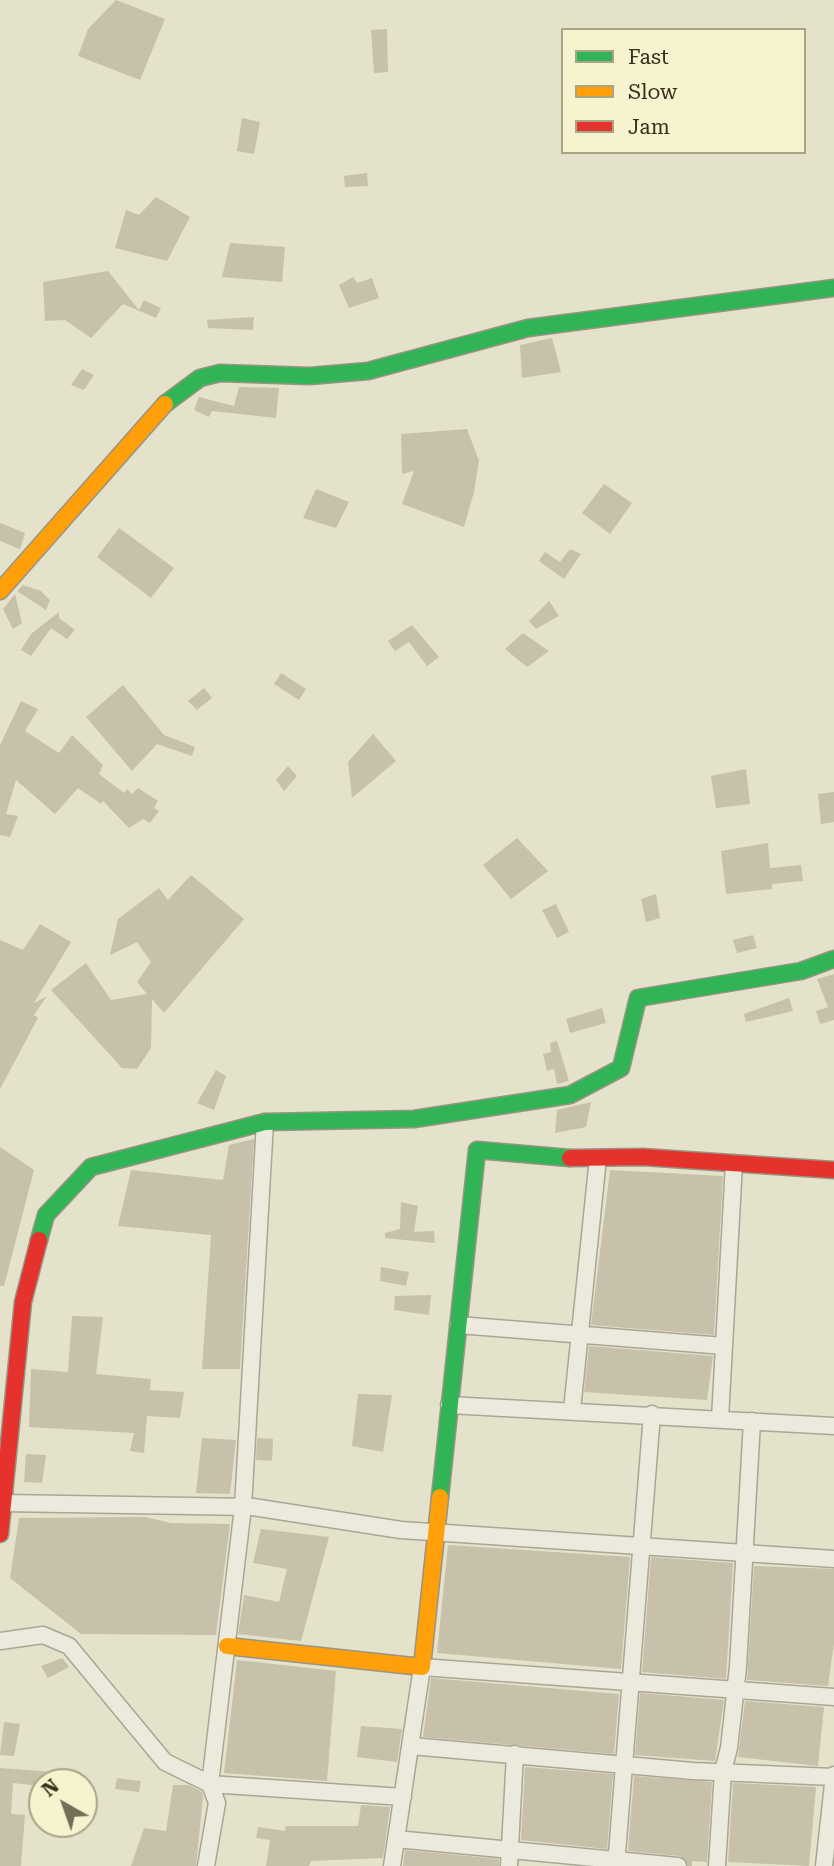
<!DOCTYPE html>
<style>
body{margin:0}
#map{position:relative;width:834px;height:1866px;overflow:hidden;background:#e4e2ca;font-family:"Roboto Serif",serif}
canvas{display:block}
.legend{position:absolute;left:561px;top:28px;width:245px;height:126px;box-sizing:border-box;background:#f6f3ce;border:2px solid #aaa487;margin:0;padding:9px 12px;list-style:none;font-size:21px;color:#372e1c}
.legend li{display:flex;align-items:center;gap:14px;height:35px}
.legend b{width:35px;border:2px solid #aaa487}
.north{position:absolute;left:28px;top:1768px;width:70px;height:70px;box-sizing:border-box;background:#f6f3ce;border:2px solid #aaa487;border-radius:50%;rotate:320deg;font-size:19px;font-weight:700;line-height:28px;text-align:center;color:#372e1c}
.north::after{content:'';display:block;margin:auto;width:24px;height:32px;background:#746d59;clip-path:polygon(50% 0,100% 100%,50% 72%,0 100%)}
</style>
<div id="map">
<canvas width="834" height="1866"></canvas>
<ul class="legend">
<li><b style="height:9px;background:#30b455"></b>Fast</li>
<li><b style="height:9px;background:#ff9f0a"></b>Slow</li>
<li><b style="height:9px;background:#e5322d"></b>Jam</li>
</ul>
<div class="north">N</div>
</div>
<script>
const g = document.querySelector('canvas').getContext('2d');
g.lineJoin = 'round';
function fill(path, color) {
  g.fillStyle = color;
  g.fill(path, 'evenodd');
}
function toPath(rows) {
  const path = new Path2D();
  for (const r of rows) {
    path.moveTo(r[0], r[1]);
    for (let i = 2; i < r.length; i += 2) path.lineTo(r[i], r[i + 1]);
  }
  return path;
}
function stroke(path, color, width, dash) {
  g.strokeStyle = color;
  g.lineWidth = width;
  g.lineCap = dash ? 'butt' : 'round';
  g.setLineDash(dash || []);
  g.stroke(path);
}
const building = toPath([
 [116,0,165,19,140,80,78,56,88,29],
 [387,29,388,72,374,73,371,30],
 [242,118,260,122,254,154,237,151],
 [367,173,368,186,345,187,344,176],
 [156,197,190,217,167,261,115,248,126,210,139,215],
 [230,243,285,247,282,282,222,277],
 [108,271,139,310,144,300,161,308,156,318,123,304,91,338,65,320,45,321,43,282],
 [353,277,357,283,372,278,379,298,349,308,339,285],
 [254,317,253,330,208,328,207,320],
 [552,338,561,372,522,378,520,345],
 [82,369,94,375,84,390,71,385],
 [239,387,279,388,276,418,212,411,209,417,194,410,199,397,234,406],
 [467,429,479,461,474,492,464,527,402,504,414,471,402,474,401,434],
 [604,484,632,503,610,534,582,513],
 [316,489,349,502,336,528,303,518],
 [0,523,25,533,20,549,0,541],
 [119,528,174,568,151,598,97,557],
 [570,549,581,554,564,579,539,561,545,552,560,562],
 [23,585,41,591,50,600,46,610,17,591],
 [15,594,22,623,13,629,3,609],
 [549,601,559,616,536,629,529,621],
 [59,612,59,618,75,630,67,639,51,628,31,656,21,650,31,634],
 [412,625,439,657,427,666,409,642,395,651,388,641],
 [523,633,549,651,527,667,505,649],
 [281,673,306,689,299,700,274,684],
 [123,685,164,735,195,747,192,756,157,744,132,771,86,717],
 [204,688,212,698,197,710,188,701],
 [21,701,38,709,25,731,59,753,72,735,103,765,99,774,124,793,127,789,132,794,138,788,158,801,154,808,159,811,150,823,143,819,129,828,103,801,101,804,78,788,55,814,16,780,6,814,18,816,10,837,0,835,0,745],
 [373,734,396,761,352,798,348,762],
 [288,766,297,776,284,791,276,780],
 [746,769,750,804,716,808,711,776],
 [834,792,834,822,821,824,818,794],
 [517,838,548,871,511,899,483,865],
 [768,843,770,868,801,865,803,881,772,884,772,889,726,894,721,851],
 [191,875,244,919,164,1013,152,999,151,1048,137,1069,122,1068,51,990,86,963,111,1000,147,994,137,982,151,962,137,942,110,955,118,919,159,888,168,900],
 [656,894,660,918,646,922,641,899],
 [556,904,569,932,557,938,542,910],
 [40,924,71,942,34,1003,47,996,34,1015,38,1018,0,1089,0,940,23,950],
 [753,935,757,948,737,953,733,940],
 [834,974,834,1020,820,1024,816,1011,828,1007,817,979],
 [789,998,793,1011,746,1022,744,1014],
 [602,1008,606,1023,570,1033,566,1019],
 [557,1041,569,1081,557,1084,554,1069,547,1071,543,1054,551,1052,550,1043],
 [216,1070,226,1076,214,1110,197,1103],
 [591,1102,586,1127,555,1133,557,1110],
 [254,1139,240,1369,202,1369,211,1235,118,1226,131,1170,223,1180,229,1145],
 [0,1147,34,1170,4,1286,0,1286],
 [610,1170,723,1176,714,1335,591,1325],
 [401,1202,418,1206,414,1232,434,1231,435,1243,385,1238,385,1233,400,1229],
 [381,1267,409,1272,406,1286,380,1281],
 [431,1295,429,1315,394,1310,395,1296],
 [72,1316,103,1317,96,1374,151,1379,150,1390,184,1392,180,1418,147,1416,144,1453,130,1451,134,1433,29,1427,31,1369,68,1372],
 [589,1346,713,1356,707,1400,584,1392],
 [358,1394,392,1395,383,1452,352,1446],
 [202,1438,236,1440,230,1494,196,1493],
 [257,1438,273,1439,272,1461,256,1460],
 [26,1454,46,1455,42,1483,24,1482],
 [145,1517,171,1523,230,1524,216,1635,81,1634,10,1578,19,1518],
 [261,1529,329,1537,301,1641,238,1634,244,1595,279,1602,287,1569,253,1563],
 [448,1545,630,1557,621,1669,437,1653],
 [651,1557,733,1563,726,1679,642,1672],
 [754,1566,834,1569,834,1643,828,1686,747,1680],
 [62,1658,69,1667,48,1678,41,1666],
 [237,1660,336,1671,327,1781,224,1773],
 [431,1678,619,1694,614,1754,423,1737],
 [640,1693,724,1700,715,1761,635,1755],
 [745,1701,824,1707,818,1766,738,1757],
 [4,1722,20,1724,14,1756,0,1755],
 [361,1726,402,1729,397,1762,357,1757],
 [525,1767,613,1774,607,1849,521,1840],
 [0,1768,66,1773,65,1782,42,1782,42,1786,13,1783,11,1814,25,1815,21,1866,0,1866],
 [634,1776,712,1782,707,1862,692,1861,692,1866,688,1866,680,1856,628,1851],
 [117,1778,141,1781,139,1792,115,1789],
 [733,1783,816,1787,809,1866,728,1862],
 [173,1785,189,1785,202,1792,203,1797,196,1866,131,1866,144,1828,166,1831],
 [361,1805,390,1807,383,1858,311,1861,309,1866,266,1866,270,1840,256,1838,258,1827,285,1831,286,1826,358,1826],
 [405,1850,499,1859,499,1866,403,1866]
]);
const street = toPath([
 [265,1122,243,1507,210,1784,403,1797],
 [458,1325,724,1346],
 [449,1405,834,1426],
 [572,1410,598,1158],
 [720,1419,734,1163],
 [2,1503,253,1507,401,1530,834,1559],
 [0,1641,43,1635,69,1646,165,1762,210,1784,217,1803,206,1866],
 [411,1746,693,1771,834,1777],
 [396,1839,678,1866],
 [392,1866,422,1667,834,1697],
 [509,1866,515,1754],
 [616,1866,652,1414],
 [717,1866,723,1771,729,1748,738,1667,752,1421],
 [824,1866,834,1775]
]);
const fast = toPath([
 [165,404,200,378,220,373,310,376,368,371,528,328,834,288],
 [39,1240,46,1215,91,1167,265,1122,414,1119,570,1095,621,1068,638,998,801,971,834,959],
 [440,1497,477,1150,570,1158]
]);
const slow = toPath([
 [0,591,165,404],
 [227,1646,422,1667,440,1497]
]);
const jam = toPath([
 [570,1158,643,1157,834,1170],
 [0,1534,23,1302,39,1240]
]);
fill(building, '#c7c0ab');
stroke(street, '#a9a694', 19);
stroke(fast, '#989483', 19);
stroke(slow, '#989483', 19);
stroke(jam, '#989483', 19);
stroke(street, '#eceadc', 16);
stroke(fast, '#30b455', 16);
stroke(slow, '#ff9f0a', 16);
stroke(jam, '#e5322d', 16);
</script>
